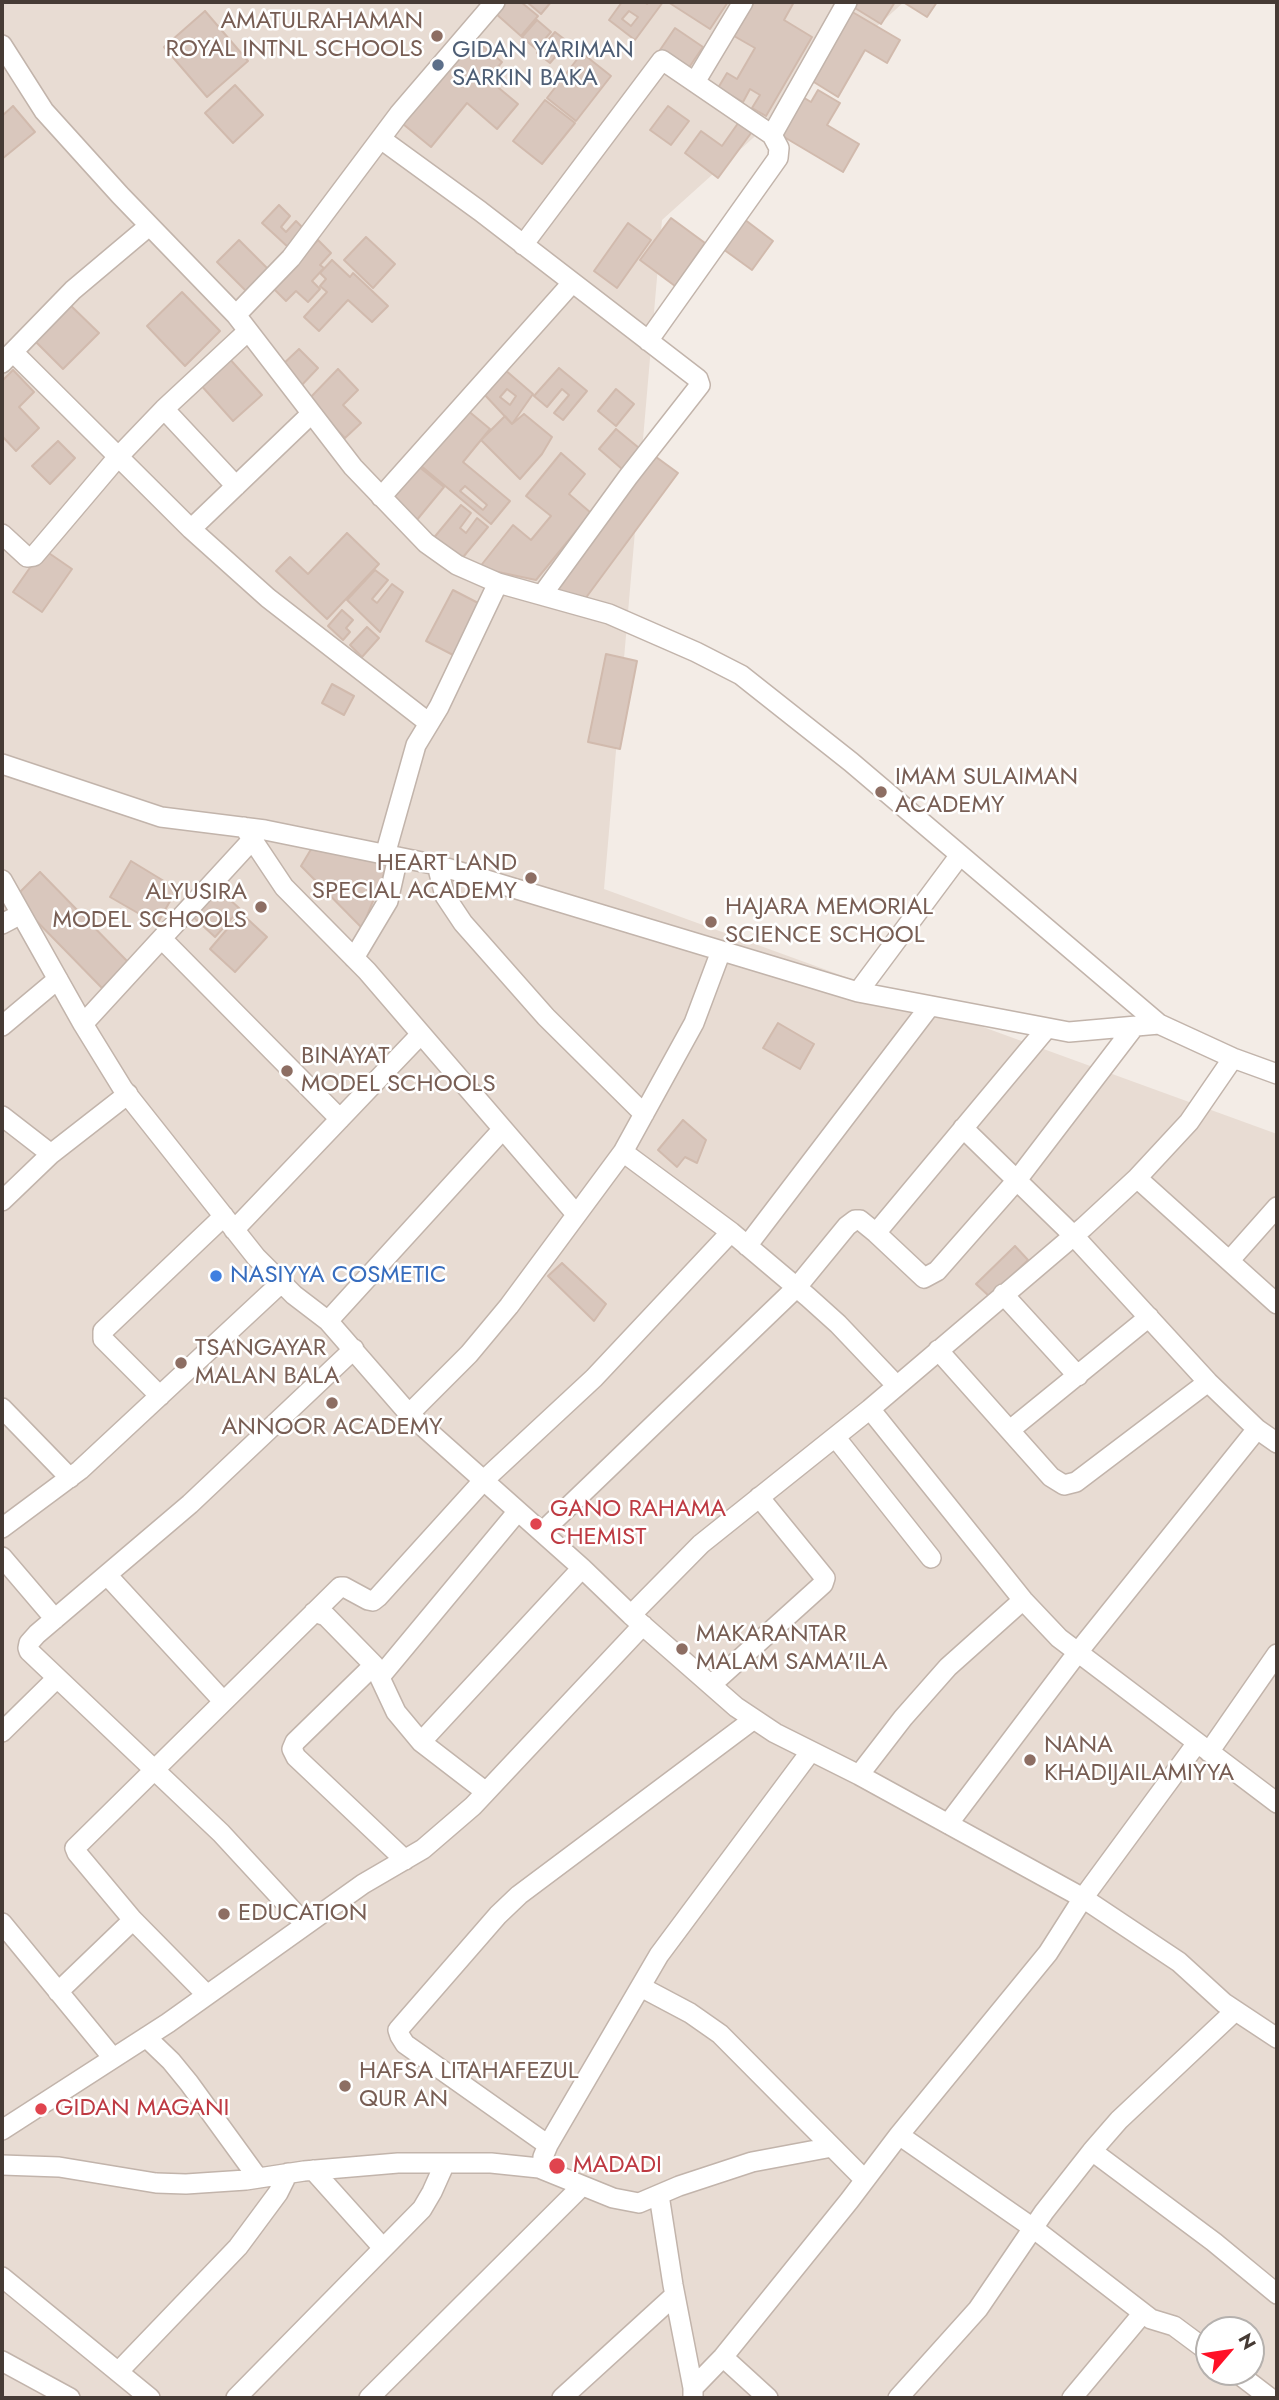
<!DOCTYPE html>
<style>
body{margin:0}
#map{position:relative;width:1279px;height:2400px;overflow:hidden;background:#f3ece6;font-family:Jost,sans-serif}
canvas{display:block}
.frame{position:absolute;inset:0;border:4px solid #463b35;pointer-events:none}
.north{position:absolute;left:1195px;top:2316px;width:70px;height:70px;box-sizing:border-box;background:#fff;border:2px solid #b5b1ae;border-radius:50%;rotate:61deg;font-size:19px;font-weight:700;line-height:28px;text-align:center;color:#463b35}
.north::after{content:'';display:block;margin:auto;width:24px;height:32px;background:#ff1127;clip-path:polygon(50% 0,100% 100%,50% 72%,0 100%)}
</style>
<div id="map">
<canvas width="1279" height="2400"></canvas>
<div class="frame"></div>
<div class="north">N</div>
</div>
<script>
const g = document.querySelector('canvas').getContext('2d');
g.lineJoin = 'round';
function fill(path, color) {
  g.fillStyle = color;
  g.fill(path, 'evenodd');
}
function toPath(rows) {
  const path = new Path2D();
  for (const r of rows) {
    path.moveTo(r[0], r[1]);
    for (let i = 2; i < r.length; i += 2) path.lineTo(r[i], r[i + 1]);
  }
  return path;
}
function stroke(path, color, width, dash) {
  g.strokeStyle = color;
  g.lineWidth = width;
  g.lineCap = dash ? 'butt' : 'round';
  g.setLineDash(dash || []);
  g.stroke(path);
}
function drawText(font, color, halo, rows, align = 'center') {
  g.font = font + ' Jost,sans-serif';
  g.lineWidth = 5;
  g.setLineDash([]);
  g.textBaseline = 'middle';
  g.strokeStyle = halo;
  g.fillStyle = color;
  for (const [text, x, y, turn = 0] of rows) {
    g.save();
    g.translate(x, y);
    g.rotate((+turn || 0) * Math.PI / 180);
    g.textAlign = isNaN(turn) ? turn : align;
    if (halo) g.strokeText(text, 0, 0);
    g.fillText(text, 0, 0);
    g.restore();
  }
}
const residential = toPath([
 [2,2,904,2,662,220,604,889,1277,1134,1277,2398,2,2398],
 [1209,2330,1251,2330,1251,2372,1209,2372]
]);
const building = toPath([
 [503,2,521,2,538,16,521,36,494,12,503,2],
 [527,2,551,2,541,14,527,2],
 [622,2,644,2,647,4,649,2,663,2,635,40,609,20,622,2],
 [629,11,638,17,631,26,622,19,629,11],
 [668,2,728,2,710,29,668,2],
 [754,2,794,2,784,20,812,37,766,116,752,108,760,95,750,89,743,102,718,88,727,73,737,79,755,48,734,36,754,2],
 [852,2,895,2,881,24,850,5,852,2],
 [903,2,937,2,927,17,903,2],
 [849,10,900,40,887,63,865,50,838,97,809,79,849,10],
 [205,11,248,61,207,97,164,47,205,11],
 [537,20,551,32,536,49,522,37,537,20],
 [675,28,703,47,688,69,660,50,675,28],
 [555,32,568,42,550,63,537,53,555,32],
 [474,39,502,62,488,79,518,104,497,129,467,103,431,147,403,124,474,39],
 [582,53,611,76,576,121,547,98,582,53],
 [235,85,263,115,233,143,205,113,235,85],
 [818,90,840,103,827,125,859,144,843,172,779,134,801,96,811,102,818,90],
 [545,100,575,123,542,164,513,141,545,100],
 [13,106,35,132,2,159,2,116,13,106],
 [668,106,689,121,671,145,650,130,668,106],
 [741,119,754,129,718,178,685,153,701,131,722,146,741,119],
 [279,205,290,216,281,227,286,232,296,221,305,230,289,248,262,223,279,205],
 [671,218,705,243,675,286,640,260,671,218],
 [744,219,773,241,752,270,723,249,744,219],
 [628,223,651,240,617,288,594,271,628,223],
 [366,237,395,264,373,288,344,260,366,237],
 [239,240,269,270,247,292,217,262,239,240],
 [318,240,331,253,320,265,324,268,312,281,320,289,308,302,296,291,286,301,273,288,318,240],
 [332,260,350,277,353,273,388,306,372,322,348,300,319,331,304,317,327,292,320,286,326,279,320,273,332,260],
 [182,292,220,331,185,366,147,326,182,292],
 [67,302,99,333,63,369,32,338,67,302],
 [299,349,318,368,299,388,279,368,299,349],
 [228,357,262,395,233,421,199,383,228,357],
 [559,368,587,391,563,420,554,413,569,395,562,389,547,407,534,396,559,368],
 [338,369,358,390,343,405,361,423,345,438,308,400,338,369],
 [504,369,533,394,512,424,484,394,504,369],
 [507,389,516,396,510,405,500,397,507,389],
 [13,370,34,392,19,407,39,428,16,451,2,436,2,381,13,370],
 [616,389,634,404,616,426,598,411,616,389],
 [466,409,490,429,463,462,510,501,491,524,420,465,466,409],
 [465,486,487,505,483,510,460,491,465,486],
 [524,414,552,437,542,454,520,479,481,440,505,416,512,424,524,414],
 [616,429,639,448,622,469,599,449,616,429],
 [58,441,75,458,50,484,32,466,58,441],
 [561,453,585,474,569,494,591,513,536,580,479,568,513,525,531,540,551,516,526,496,561,453],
 [652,454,678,473,585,599,553,588,652,454],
 [418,466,444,487,416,521,390,501,418,466],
 [461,505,471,513,460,528,466,533,477,518,488,527,459,562,432,540,461,505],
 [347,533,379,564,327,619,276,571,290,557,308,574,347,533],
 [43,549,72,569,42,612,13,592,43,549],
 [375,570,388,580,372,599,377,603,392,584,403,592,380,632,347,600,375,570],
 [453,590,482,605,455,656,426,641,453,590],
 [342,610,353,620,346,628,350,632,343,640,328,626,342,610],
 [367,627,379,638,362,657,350,645,367,627],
 [606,654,637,661,620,749,588,742,606,654],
 [332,684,354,696,344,715,322,703,332,684],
 [313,846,389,862,362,928,301,866,313,846],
 [131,861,177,889,157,924,110,897,131,861],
 [40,872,128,962,102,988,14,898,40,872],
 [215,886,240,909,215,937,190,914,215,886],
 [241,913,267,937,235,972,210,949,241,913],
 [778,1023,814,1044,800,1069,763,1048,778,1023],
 [683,1120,706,1140,697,1163,685,1157,677,1167,658,1150,683,1120],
 [1015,1246,1028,1260,990,1297,976,1284,1015,1246],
 [562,1263,606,1304,594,1321,548,1276,562,1263]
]);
const street = toPath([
 [2,45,44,111,120,195,236,315,353,467,426,543,457,565,498,583,609,614,696,652,741,675,851,762,1159,1024,1233,1058,1277,1074],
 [695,82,743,2],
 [772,135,847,2],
 [381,139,480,211,698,379,700,385,628,477,542,595],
 [523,245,662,60,772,135,779,148,778,158,648,341],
 [236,315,291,258,399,114,495,2],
 [13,352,191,529,268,598,429,723],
 [2,363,73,290,149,226],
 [164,409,236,486],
 [381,497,572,283],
 [191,529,311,414],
 [2,534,27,557,34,556,117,458,164,409,248,331],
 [2,764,161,817,265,830,437,865,858,992,1069,1032,1159,1024],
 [244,827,284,887,367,971,576,1214],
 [385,855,416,745,439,707,498,583],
 [437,865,445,896,463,923,546,1017,644,1114],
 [2,880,83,1024,123,1089,256,1257,294,1295,328,1321,409,1414,582,1568,631,1615,736,1707,775,1733,859,1775,1083,1898,1179,1962,1224,2003,1277,2038],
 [2,924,21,914],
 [162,939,340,1119],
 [354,958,388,901,398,857],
 [858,992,960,855],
 [83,1024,252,840],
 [2,1026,58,979],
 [2,1116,51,1154],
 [963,1128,1073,1235,1208,1382,1257,1429,1277,1443],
 [623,1152,731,1232,808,1297,838,1324,897,1386],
 [1137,1178,1277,1304],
 [2,1201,51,1154,128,1094],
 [234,1230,421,1034],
 [876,1233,1047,1028],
 [747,1246,930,1006],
 [1230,1260,1277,1207],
 [1003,1294,1078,1376],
 [328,1321,503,1129],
 [938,1350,1051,1477,1064,1485,1076,1482,1208,1382],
 [160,1396,103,1339,103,1331,224,1216],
 [2,1408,70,1478],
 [870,1409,1023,1600,1059,1638,1277,1803],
 [409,1414,469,1354,509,1306,623,1152,694,1023,721,951],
 [1010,1430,1149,1317],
 [836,1438,931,1558],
 [2,1528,80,1470,281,1283],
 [542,1532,797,1287,847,1226,855,1220,860,1220,876,1233,924,1278,937,1271,1017,1180,1134,1027],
 [2,1557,55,1619],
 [107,1575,223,1701],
 [314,1612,326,1616,374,1665,396,1712,421,1742,486,1792],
 [631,1615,701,1544,870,1409,1084,1227,1137,1178,1189,1122,1233,1058],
 [374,1665,295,1742,292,1749,296,1757,405,1860],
 [380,1677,518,1511],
 [711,1685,823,1584,825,1578,759,1497],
 [2,1732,57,1678],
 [421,1742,582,1568],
 [1209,1752,1277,1654],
 [859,1775,903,1718,948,1667,1023,1600],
 [948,1824,1078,1652,1257,1429],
 [2,1923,113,2058],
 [305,1924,221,1833,29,1651,28,1648,29,1643,37,1634,190,1504,354,1349],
 [641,1987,690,2013,720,2034,864,2179],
 [58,1992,133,1920],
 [206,1994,133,1920,77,1853,75,1848,340,1587,344,1587,368,1600,373,1601,378,1597,483,1481,594,1378,731,1232],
 [146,2037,171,2061,189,2083,258,2178],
 [2,2130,168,2023,363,1884,423,1849,473,1806,643,1625],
 [899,2135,1033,2228,1151,2319,1174,2326,1209,2352],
 [548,2145,405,2044,400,2036,398,2030,498,1915,519,1895,754,1719],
 [1092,2151,1214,2242,1277,2294],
 [543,2157,548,2145,659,1955,811,1751],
 [2,2165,59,2167,156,2183,186,2184,246,2180,304,2171,398,2163,491,2163,539,2168,613,2198,639,2203,679,2186,752,2162,832,2147],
 [313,2170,383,2248],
 [659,2195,673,2285,693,2388,693,2397],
 [2,2277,150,2398],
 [723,2357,768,2398],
 [2,2361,70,2398],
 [118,2372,238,2247,278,2193,288,2173],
 [1236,2372,1270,2398],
 [693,2388,723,2357,849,2201,899,2135,1048,1953,1083,1898,1197,1743],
 [236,2398,422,2209,432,2192,445,2163],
 [369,2398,582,2186],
 [562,2398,675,2295],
 [898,2398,978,2309,1044,2212,1092,2151,1119,2120,1235,2011],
 [1072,2398,1143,2313]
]);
const markers = [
 [437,36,7,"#8d6e63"],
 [438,65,7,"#5c6f8a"],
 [881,792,7,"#8d6e63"],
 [531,878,7,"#8d6e63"],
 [261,907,7,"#8d6e63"],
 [711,922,7,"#8d6e63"],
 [287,1071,7,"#8d6e63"],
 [216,1276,7,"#3f7fe0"],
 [181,1363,7,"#8d6e63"],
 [332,1403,7,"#8d6e63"],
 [536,1524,7,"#e0444e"],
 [682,1649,7,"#8d6e63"],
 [1030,1760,7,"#8d6e63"],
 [224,1914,7,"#8d6e63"],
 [345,2086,7,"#8d6e63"],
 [41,2109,7,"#e0444e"],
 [557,2166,9,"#e0444e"]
];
const educationNames = [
 ["AMATULRAHAMAN",423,22,"right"],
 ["ROYAL INTNL SCHOOLS",423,50,"right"],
 ["IMAM SULAIMAN",895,778],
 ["ACADEMY",895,806],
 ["HEART LAND",517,864,"right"],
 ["SPECIAL ACADEMY",517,892,"right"],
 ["ALYUSIRA",247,893,"right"],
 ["MODEL SCHOOLS",247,921,"right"],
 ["HAJARA MEMORIAL",725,908],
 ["SCIENCE SCHOOL",725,936],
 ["BINAYAT",301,1057],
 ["MODEL SCHOOLS",301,1085],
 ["TSANGAYAR",195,1349],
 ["MALAN BALA",195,1377],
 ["ANNOOR ACADEMY",332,1428,"center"],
 ["MAKARANTAR",696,1635],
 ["MALAM SAMA'ILA",696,1663],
 ["NANA",1044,1746],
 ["KHADIJAILAMIYYA",1044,1774],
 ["EDUCATION",238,1914],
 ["HAFSA LITAHAFEZUL",359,2072],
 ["QUR AN",359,2100]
];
const serviceNames = [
 ["GIDAN YARIMAN",452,51],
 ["SARKIN BAKA",452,79]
];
const shopNames = [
 ["NASIYYA COSMETIC",230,1276]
];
const healthNames = [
 ["GANO RAHAMA",550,1510],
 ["CHEMIST",550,1538],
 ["GIDAN MAGANI",55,2109],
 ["MADADI",573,2166]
];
fill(residential, '#e8dcd3');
fill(building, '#d9c7bd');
stroke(building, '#d1baad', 2);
stroke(street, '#c2b4ab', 22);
stroke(street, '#fff', 19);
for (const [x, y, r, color] of markers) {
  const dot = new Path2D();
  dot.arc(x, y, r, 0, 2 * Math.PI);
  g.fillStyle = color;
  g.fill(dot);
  stroke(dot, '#fff', 2.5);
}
drawText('24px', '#785e54', '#fff', educationNames, 'left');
drawText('24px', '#4e5e75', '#fff', serviceNames, 'left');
drawText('24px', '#366cbe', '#fff', shopNames, 'left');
drawText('24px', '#be3a42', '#fff', healthNames, 'left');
</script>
